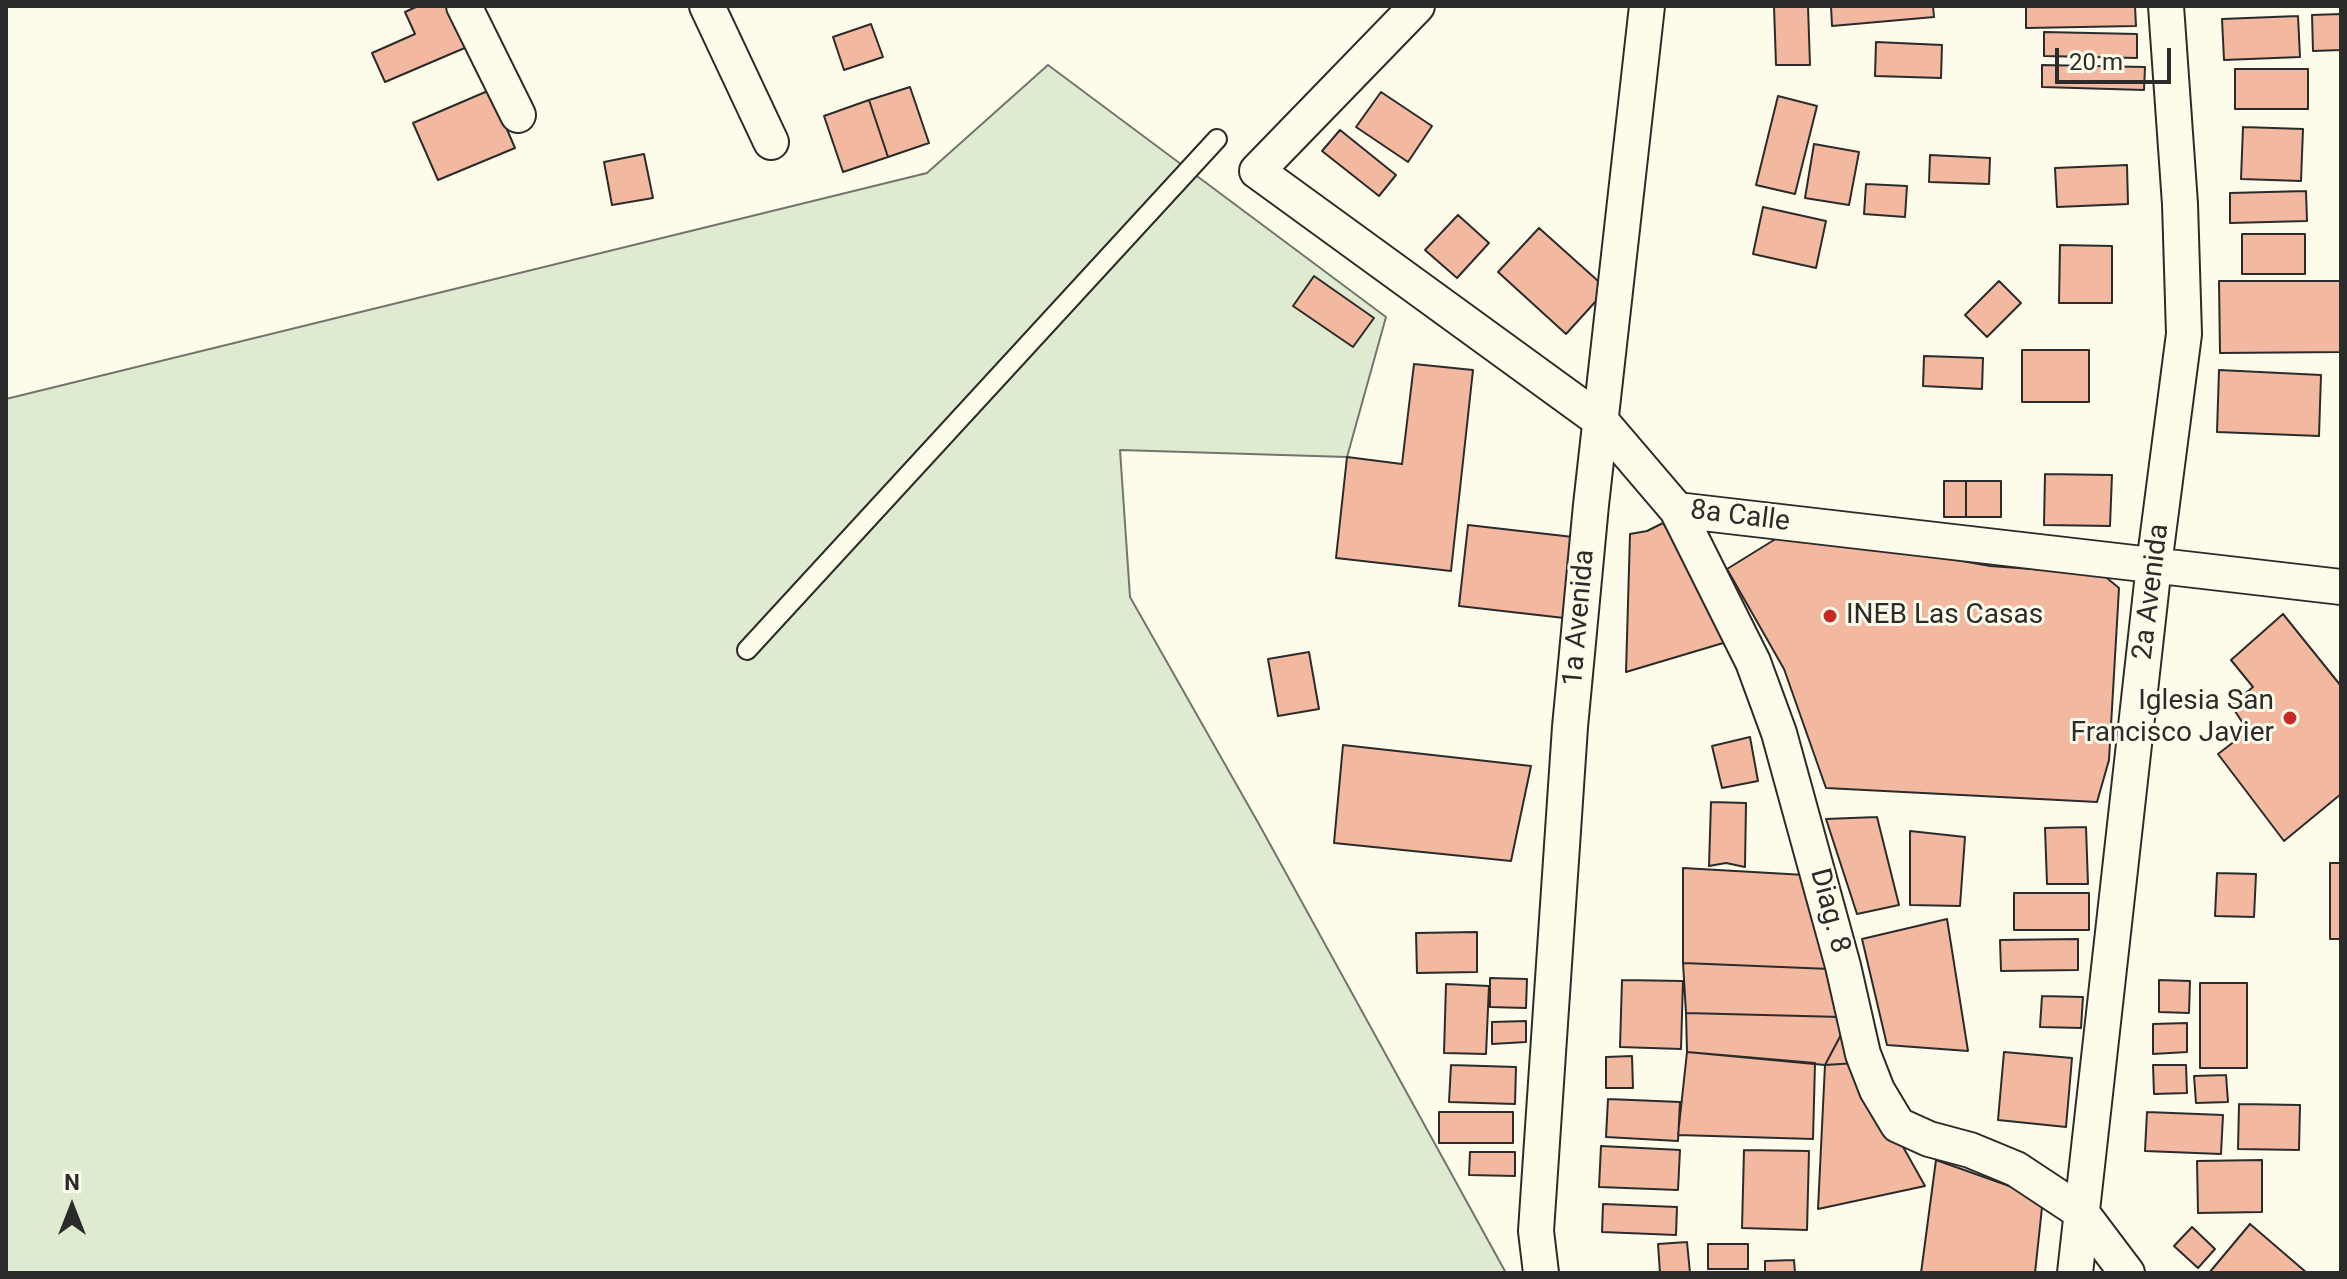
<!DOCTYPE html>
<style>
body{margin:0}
#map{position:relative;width:2347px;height:1279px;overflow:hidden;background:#fdfbea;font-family:Roboto,sans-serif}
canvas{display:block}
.frame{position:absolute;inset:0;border:8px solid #2b2b2b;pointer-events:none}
.north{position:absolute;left:32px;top:1167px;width:80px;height:80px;-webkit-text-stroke:6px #fdfbea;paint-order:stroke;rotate:0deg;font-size:22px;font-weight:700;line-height:32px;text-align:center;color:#2b2b2b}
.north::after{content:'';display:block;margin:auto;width:28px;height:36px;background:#2b2b2b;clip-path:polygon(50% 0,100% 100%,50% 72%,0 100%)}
.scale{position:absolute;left:2055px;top:48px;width:116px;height:36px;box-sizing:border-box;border:4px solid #2b2b2b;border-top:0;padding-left:10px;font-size:24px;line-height:28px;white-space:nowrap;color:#2b2b2b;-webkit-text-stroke:6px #fdfbea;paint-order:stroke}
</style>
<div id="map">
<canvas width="2347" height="1279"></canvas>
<div class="frame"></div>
<div class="north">N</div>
<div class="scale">20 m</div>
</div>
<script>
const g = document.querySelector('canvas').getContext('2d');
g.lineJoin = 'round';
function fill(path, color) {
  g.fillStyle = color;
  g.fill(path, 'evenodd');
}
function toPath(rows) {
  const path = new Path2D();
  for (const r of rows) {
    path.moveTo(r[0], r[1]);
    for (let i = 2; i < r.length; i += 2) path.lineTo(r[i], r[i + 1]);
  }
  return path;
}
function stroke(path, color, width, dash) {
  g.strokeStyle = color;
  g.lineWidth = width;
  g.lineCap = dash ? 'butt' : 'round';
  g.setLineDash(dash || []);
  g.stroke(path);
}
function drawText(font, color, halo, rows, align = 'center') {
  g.font = font + ' Roboto,sans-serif';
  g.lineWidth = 6;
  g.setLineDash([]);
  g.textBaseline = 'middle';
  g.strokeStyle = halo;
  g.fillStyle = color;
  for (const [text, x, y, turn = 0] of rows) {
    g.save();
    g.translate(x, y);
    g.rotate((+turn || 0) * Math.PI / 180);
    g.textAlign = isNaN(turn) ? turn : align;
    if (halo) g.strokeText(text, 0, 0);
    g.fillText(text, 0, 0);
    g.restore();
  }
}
const green = toPath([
 [1048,65,1386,317,1347,457,1120,450,1130,597,1260,826,1506,1273,6,1273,6,399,927,173,1048,65]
]);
const building = toPath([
 [418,6,449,6,467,47,385,82,372,53,415,34,405,12,418,6],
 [1774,6,1808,6,1810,65,1776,65,1774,6],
 [1831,6,1933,6,1934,17,1832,26,1831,6],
 [2026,6,2135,6,2136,26,2026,28,2026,6],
 [2341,14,2341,50,2313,51,2312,15,2341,14],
 [2298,16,2300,57,2224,60,2222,19,2298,16],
 [871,24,883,57,844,70,833,37,871,24],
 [2044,32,2137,34,2137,58,2044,56,2044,32],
 [1876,42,1942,45,1941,78,1875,76,1876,42],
 [2042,65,2145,67,2144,90,2042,87,2042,65],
 [2235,69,2308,69,2308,109,2235,109,2235,69],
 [910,87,929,143,888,157,869,100,910,87],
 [490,90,515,148,438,180,413,123,490,90],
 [1381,92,1432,126,1408,162,1356,127,1381,92],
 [1778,96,1817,106,1795,194,1756,185,1778,96],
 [869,100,888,157,843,172,824,116,869,100],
 [2243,127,2303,129,2301,181,2241,179,2243,127],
 [1340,130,1396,175,1379,196,1322,151,1340,130],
 [1814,144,1859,152,1849,205,1805,198,1814,144],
 [644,154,653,198,612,205,604,162,644,154],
 [1930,155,1990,158,1989,184,1929,182,1930,155],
 [2127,165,2128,204,2057,207,2055,168,2127,165],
 [1866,184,1907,186,1905,217,1864,214,1866,184],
 [2306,191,2307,221,2230,223,2230,193,2306,191],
 [1763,207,1826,221,1816,268,1753,254,1763,207],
 [1458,215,1489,243,1457,278,1425,250,1458,215],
 [1539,228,1607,289,1566,334,1498,272,1539,228],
 [2242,234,2305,234,2305,274,2242,274,2242,234],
 [2060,245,2112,246,2112,303,2059,303,2060,245],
 [1314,276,1374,318,1353,347,1293,306,1314,276],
 [1999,281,2021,303,1987,337,1965,315,1999,281],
 [2219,281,2341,281,2341,352,2220,353,2219,281],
 [2022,350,2089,350,2089,402,2022,402,2022,350],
 [1924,356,1983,358,1982,389,1923,386,1924,356],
 [1414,364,1473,370,1451,571,1336,558,1347,457,1402,464,1414,364],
 [2219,370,2321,375,2319,436,2217,432,2219,370],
 [2045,474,2112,475,2110,526,2044,525,2045,474],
 [1944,481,1966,481,1966,517,1944,517,1944,481],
 [1966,481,2001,481,2001,517,1966,517,1966,481],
 [1663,523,1740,638,1626,672,1630,534,1647,531,1663,523],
 [1468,525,1573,537,1564,618,1459,606,1468,525],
 [1782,535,1856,542,1990,566,2102,574,2119,588,2109,760,2097,802,1826,788,1784,669,1727,569,1782,535],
 [2283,614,2341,686,2341,794,2284,841,2218,754,2248,731,2231,705,2253,687,2231,660,2283,614],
 [1309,652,1319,709,1278,716,1268,659,1309,652],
 [1750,737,1758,781,1722,788,1712,746,1750,737],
 [1343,745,1531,766,1511,861,1334,843,1343,745],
 [1711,802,1746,803,1745,867,1726,863,1709,866,1711,802],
 [1877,817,1899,905,1857,914,1826,819,1877,817],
 [2086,827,2088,884,2047,884,2045,828,2086,827],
 [1910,831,1965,837,1960,906,1910,905,1910,831],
 [2330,863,2341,863,2341,939,2330,939,2330,863],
 [1683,868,1805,875,1830,969,1683,963,1683,868],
 [2217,873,2256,874,2254,917,2215,916,2217,873],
 [2014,893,2089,893,2089,930,2014,930,2014,893],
 [1947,919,1968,1051,1887,1045,1862,939,1947,919],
 [1477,932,1477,972,1417,973,1416,933,1477,932],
 [2078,939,2078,970,2001,971,2000,940,2078,939],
 [1683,963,1830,969,1841,1017,1686,1013,1683,963],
 [1490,978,1527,979,1526,1008,1490,1007,1490,978],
 [1622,980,1683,981,1681,1049,1620,1047,1622,980],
 [2159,980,2190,981,2189,1013,2159,1012,2159,980],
 [2200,983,2247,983,2247,1068,2200,1068,2200,983],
 [1446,984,1489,986,1486,1054,1444,1053,1446,984],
 [2042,996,2083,997,2081,1028,2040,1027,2042,996],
 [1686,1013,1841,1017,1843,1031,1825,1065,1687,1052,1686,1013],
 [1526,1021,1526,1042,1492,1044,1492,1022,1526,1021],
 [2187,1023,2187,1052,2153,1054,2153,1024,2187,1023],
 [1843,1031,1856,1063,1825,1065,1843,1031],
 [1687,1052,1815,1063,1813,1139,1678,1135,1687,1052],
 [2004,1052,2072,1058,2066,1127,1998,1120,2004,1052],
 [1632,1056,1633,1088,1606,1088,1606,1057,1632,1056],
 [1856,1063,1925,1186,1818,1209,1825,1065,1856,1063],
 [1451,1065,1516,1067,1515,1104,1449,1102,1451,1065],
 [2153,1065,2186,1065,2187,1093,2154,1094,2153,1065],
 [2226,1075,2228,1102,2196,1103,2194,1076,2226,1075],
 [1608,1099,1680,1102,1678,1141,1606,1137,1608,1099],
 [2239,1104,2300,1105,2299,1150,2238,1149,2239,1104],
 [1439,1112,1513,1112,1513,1143,1439,1143,1439,1112],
 [2147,1112,2223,1115,2221,1154,2145,1151,2147,1112],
 [1601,1146,1680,1150,1678,1190,1599,1187,1601,1146],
 [1744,1150,1809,1151,1807,1230,1742,1228,1744,1150],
 [1470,1152,1515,1152,1515,1176,1469,1175,1470,1152],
 [1936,1160,2043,1198,2035,1273,1921,1273,1936,1160],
 [2262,1160,2262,1212,2198,1213,2197,1161,2262,1160],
 [1603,1204,1677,1207,1676,1235,1602,1232,1603,1204],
 [2250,1224,2307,1273,2209,1273,2250,1224],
 [2192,1227,2215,1249,2198,1268,2174,1246,2192,1227],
 [1687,1242,1690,1273,1660,1273,1658,1244,1687,1242],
 [1708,1244,1748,1244,1748,1269,1708,1269,1708,1244],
 [1794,1260,1795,1273,1765,1273,1765,1261,1794,1260]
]);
const service = toPath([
 [747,650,1217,139]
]);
const minor = toPath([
 [464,6,518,115],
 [707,6,771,142],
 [1417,6,1257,171,1601,421,1677,510,2341,587],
 [1677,510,1753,662,1779,733,1843,966,1863,1054,1877,1090,1898,1125,1929,1139,1970,1150,2016,1169,2081,1212,2127,1273],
 [1541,1273,1536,1231,1570,727,1591,505,1647,6],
 [2075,1273,2154,565,2184,334,2180,204,2166,6]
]);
const markers = [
 [1830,616,8,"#c62828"],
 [2290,718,8,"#c62828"]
];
const streetNames = [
 ["8a Calle",1740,517,7],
 ["2a Avenida",2152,592,-83],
 ["1a Avenida",1580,618,-85],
 ["Diag. 8",1829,911,75]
];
const poiNames = [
 ["INEB Las Casas",1846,616],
 ["Iglesia San",2274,702,"right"],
 ["Francisco Javier",2274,734,"right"]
];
fill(green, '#deebd1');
stroke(green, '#74746e', 2);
fill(building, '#f2b8a0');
stroke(building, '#2b2b2b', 2);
stroke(service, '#2b2b2b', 22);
stroke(minor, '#2b2b2b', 38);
stroke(service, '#fdfbea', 18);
stroke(minor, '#fdfbea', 34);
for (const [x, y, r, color] of markers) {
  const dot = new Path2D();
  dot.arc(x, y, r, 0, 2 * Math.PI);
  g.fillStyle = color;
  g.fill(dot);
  stroke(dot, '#fdfbea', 3);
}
drawText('28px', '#2b2b2b', '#fdfbea', streetNames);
drawText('28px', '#2b2b2b', '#fdfbea', poiNames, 'left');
</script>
